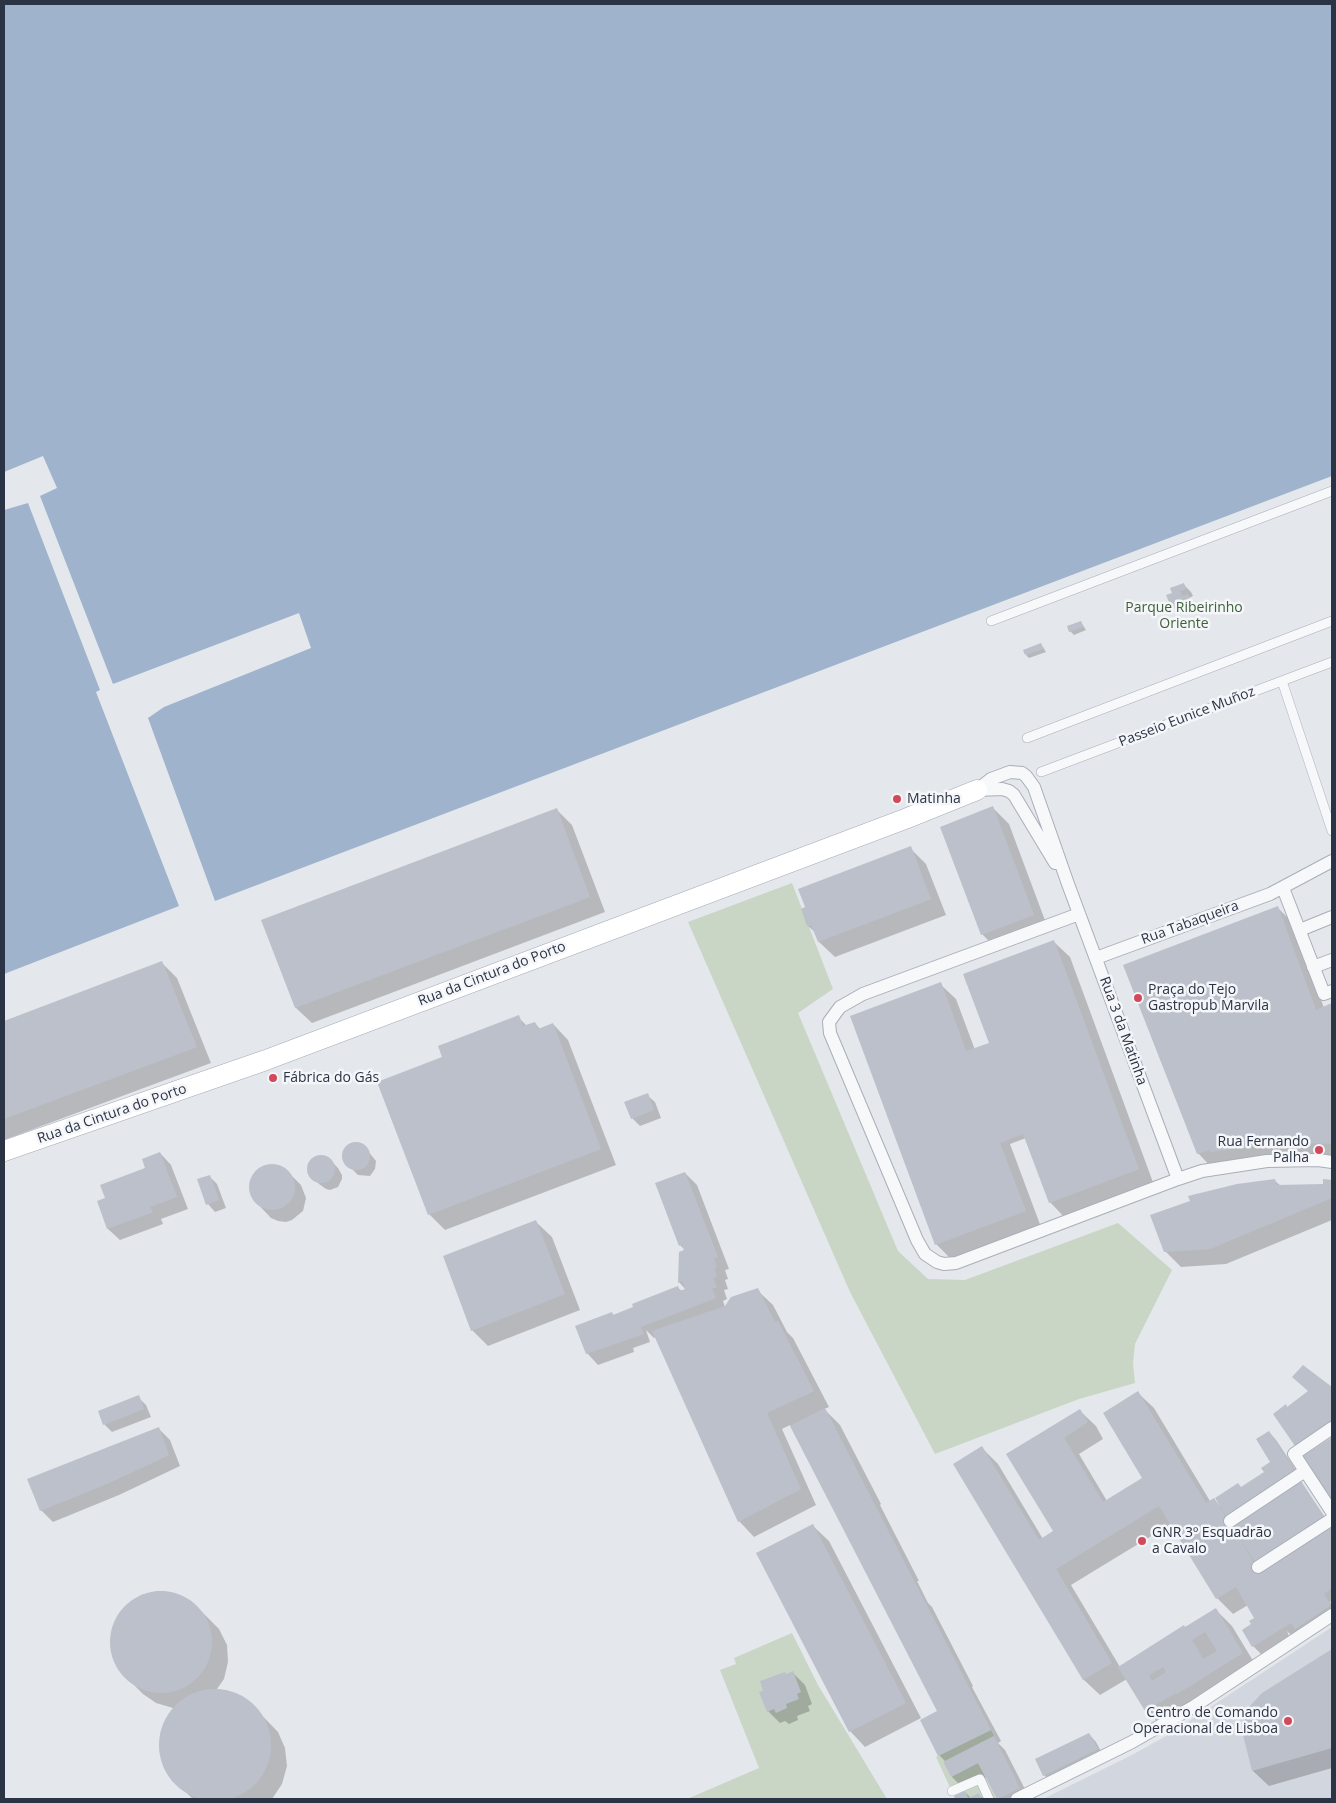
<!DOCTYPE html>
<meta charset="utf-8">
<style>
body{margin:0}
#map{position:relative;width:1336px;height:1803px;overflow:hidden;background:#e4e7ec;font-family:"Open Sans",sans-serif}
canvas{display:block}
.frame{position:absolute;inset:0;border:5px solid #2b3445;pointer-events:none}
</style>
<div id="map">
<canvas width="1336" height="1803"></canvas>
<div class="frame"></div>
</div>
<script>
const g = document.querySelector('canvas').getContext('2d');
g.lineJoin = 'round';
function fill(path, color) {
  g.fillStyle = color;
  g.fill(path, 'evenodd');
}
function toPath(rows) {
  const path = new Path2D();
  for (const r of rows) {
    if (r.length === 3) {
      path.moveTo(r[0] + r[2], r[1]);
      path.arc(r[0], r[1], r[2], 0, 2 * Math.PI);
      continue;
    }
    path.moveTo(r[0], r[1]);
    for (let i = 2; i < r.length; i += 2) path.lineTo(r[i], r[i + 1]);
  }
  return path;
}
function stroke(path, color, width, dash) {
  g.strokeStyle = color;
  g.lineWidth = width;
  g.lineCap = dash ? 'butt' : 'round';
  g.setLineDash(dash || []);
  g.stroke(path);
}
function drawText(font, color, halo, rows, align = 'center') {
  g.font = font + ' "Open Sans",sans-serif';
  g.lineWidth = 5;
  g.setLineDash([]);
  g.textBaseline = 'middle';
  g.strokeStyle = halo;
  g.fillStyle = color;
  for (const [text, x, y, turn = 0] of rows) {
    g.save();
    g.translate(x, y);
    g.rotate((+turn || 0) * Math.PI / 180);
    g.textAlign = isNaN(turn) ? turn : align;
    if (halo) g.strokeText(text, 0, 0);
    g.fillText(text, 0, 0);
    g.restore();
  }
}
const built = toPath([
 [1332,1627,1332,1799,1043,1799,1132,1755,1168,1735]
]);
const green = toPath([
 [792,883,833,989,798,1013,898,1251,928,1279,965,1280,1118,1223,1172,1270,1135,1344,1133,1363,1135,1383,1079,1399,935,1454,850,1292,688,922],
 [792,1633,818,1685,887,1799,687,1799,759,1768,720,1670,736,1664,734,1658],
 [991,1730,994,1736,943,1762,951,1777,978,1763,997,1799,982,1799,979,1793,968,1798,965,1791,954,1796,936,1757]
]);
const water = toPath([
 [4,4,1332,4,1332,476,215,901,148,718,164,707,311,648,299,613,113,684,40,496,57,488,43,456,4,472],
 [28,503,100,690,96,692,179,906,4,974,4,510]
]);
const shadow = toPath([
 [1183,584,1191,592,1193,596,1189,598,1197,607,1180,614,1172,606],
 [1081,622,1086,630,1074,635,1070,631],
 [1041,644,1046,652,1029,658,1026,655],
 [993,808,1009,824,1049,931,998,950,982,934],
 [556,809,572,825,605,912,312,1023,296,1008,263,920],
 [910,848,926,864,946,915,835,957,819,942,816,933,808,926],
 [1278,908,1293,923,1324,1008,1332,1005,1332,1159,1213,1169,1198,1153],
 [1054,942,1070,957,1154,1185,1065,1218,1050,1202,1026,1138,1010,1144,1041,1227,952,1260,936,1244,940,984,956,999,975,1050,991,1044],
 [162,963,177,978,211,1063,4,1140,4,1022],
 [518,1017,527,1026,535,1023,540,1029,553,1024,568,1040,616,1165,445,1230,429,1214,444,1058],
 [647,1095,655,1102,661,1118,640,1126,632,1118],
 [350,1144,359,1144,363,1145,376,1161,375,1169,370,1176,358,1175,344,1161,344,1150],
 [160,1153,171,1165,188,1209,161,1219,163,1224,120,1240,108,1229,98,1202,107,1198,147,1169],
 [323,1156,330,1160,338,1168,342,1175,342,1179,338,1187,330,1190,326,1189,319,1184,311,1176,309,1168,312,1160],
 [276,1166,289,1173,301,1185,306,1198,303,1211,292,1220,286,1222,278,1221,271,1218,254,1200,250,1193,250,1185,252,1178,256,1171,262,1167],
 [685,1173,697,1185,729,1269,725,1270,728,1279,725,1280,728,1289,724,1290,727,1299,723,1301,725,1307,757,1290,773,1305,787,1332,793,1338,829,1407,824,1409,840,1425,881,1504,880,1505,919,1581,917,1581,928,1603,932,1607,973,1686,972,1687,1001,1741,998,1743,1005,1750,1030,1799,998,1799,987,1777,963,1788,952,1777,945,1763,946,1762,939,1755,922,1721,939,1712,790,1425,782,1429,816,1505,754,1537,739,1521,656,1337,654,1338,646,1330,650,1342,633,1348,634,1352,598,1365,587,1353,612,1313,614,1316,678,1288,682,1291,686,1290,679,1282,686,1251,680,1245],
 [209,1176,217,1184,226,1208,215,1212,208,1204],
 [1324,1180,1332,1181,1332,1220,1226,1264,1181,1267,1165,1251,1275,1181,1281,1186,1324,1185],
 [536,1222,552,1237,580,1310,488,1346,472,1330],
 [1303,1367,1332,1389,1332,1432,1303,1453,1287,1408,1309,1392],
 [1138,1393,1154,1408,1210,1501,1214,1499,1220,1506,1242,1488,1265,1473,1272,1462,1269,1432,1276,1440,1302,1479,1281,1493,1315,1503,1332,1528,1332,1600,1330,1602,1332,1605,1332,1617,1295,1639,1287,1631,1289,1636,1261,1654,1253,1646,1253,1625,1256,1618,1248,1605,1233,1614,1217,1598,1171,1524,1071,1585,1120,1667,1216,1610,1232,1626,1258,1669,1162,1726,1146,1711,1127,1679,1100,1695,1084,1680,955,1464,982,1448,998,1464,1043,1539,1055,1531,1008,1454,1080,1411,1096,1426,1103,1439,1079,1454,1107,1501,1144,1478],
 [138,1397,146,1405,151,1417,112,1432,104,1424],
 [159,1429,170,1440,180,1466,119,1495,53,1522,41,1510],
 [1332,1439,1332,1502,1303,1458],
 [813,1526,829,1541,921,1718,865,1747,850,1731],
 [158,1591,175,1593,191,1601,219,1629,227,1645,228,1662,224,1679,217,1689,235,1694,250,1703,278,1732,285,1748,287,1766,282,1784,272,1799,193,1799,171,1778,162,1761,160,1742,164,1725,173,1708,156,1703,143,1694,127,1678,117,1665,112,1650,112,1634,116,1619,127,1605,141,1595],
 [1332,1650,1332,1768,1269,1786,1253,1771,1281,1684],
 [793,1673,805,1685,812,1704,808,1706,810,1711,797,1716,798,1720,789,1724,785,1721,780,1723,768,1711,765,1692,787,1675],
 [1089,1734,1096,1742,1104,1757,1052,1783,1044,1775],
 [965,1792,971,1798,979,1795,984,1799,956,1799,955,1797]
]);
const building = toPath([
 [1184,583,1186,589,1180,591,1182,596,1188,594,1190,600,1171,607,1166,595,1172,593,1170,588],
 [1081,621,1083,627,1069,632,1067,626],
 [1041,643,1043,649,1025,655,1023,650],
 [993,806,1034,915,981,935,940,827],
 [557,808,590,897,295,1008,261,920],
 [911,846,931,899,818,942,811,925,807,926,801,909,805,907,798,889],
 [1278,906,1316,1010,1332,1003,1332,1144,1291,1142,1210,1152,1209,1150,1197,1154,1123,965],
 [1054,940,1139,1169,1049,1203,1023,1134,1000,1143,1026,1211,935,1245,850,1016,941,982,966,1051,989,1043,963,974],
 [162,961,197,1047,4,1119,4,1021],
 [519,1015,523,1026,535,1022,538,1029,553,1023,601,1149,428,1215,377,1082,442,1057,438,1046],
 [648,1093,654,1110,631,1119,624,1102],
 [356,1156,14],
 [160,1152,177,1197,150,1207,153,1212,107,1229,97,1201,105,1198,100,1185,145,1168,142,1159],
 [321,1169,14],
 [272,1187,23],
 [685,1172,718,1257,714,1259,717,1267,714,1268,717,1277,713,1278,717,1287,712,1289,716,1298,641,1327,644,1334,586,1354,575,1326,612,1312,613,1315,633,1307,632,1304,678,1286,680,1291,685,1289,682,1281,678,1283,679,1252,684,1250,682,1244,679,1246,655,1183],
 [210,1175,219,1200,206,1205,197,1179],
 [1275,1179,1277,1185,1323,1184,1323,1179,1332,1180,1332,1198,1210,1249,1164,1252,1150,1215,1190,1201,1188,1196,1237,1184],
 [536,1220,565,1294,471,1331,443,1256],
 [758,1288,775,1322,778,1321,814,1391,767,1413,801,1489,738,1522,652,1331,725,1306,731,1297],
 [1303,1365,1332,1387,1332,1419,1295,1446,1273,1414,1286,1404,1287,1407,1308,1391,1292,1377],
 [1138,1391,1206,1503,1214,1498,1232,1527,1301,1481,1324,1516,1255,1562,1238,1536,1260,1573,1332,1525,1332,1588,1324,1594,1331,1605,1295,1629,1291,1623,1252,1647,1242,1630,1251,1624,1249,1621,1254,1618,1236,1587,1216,1599,1159,1506,1056,1569,1112,1663,1083,1680,953,1464,982,1446,1039,1540,1053,1531,1006,1454,1080,1409,1088,1422,1064,1438,1103,1502,1142,1478,1103,1413],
 [139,1395,144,1409,103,1425,98,1411],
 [825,1408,991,1730,938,1756,920,1720,937,1711,790,1426],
 [159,1427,169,1455,107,1484,40,1511,27,1479],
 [1269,1431,1295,1471,1226,1516,1215,1498,1238,1483,1241,1487,1264,1472,1261,1468,1270,1462,1256,1439],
 [1332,1437,1332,1504,1301,1457],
 [813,1524,906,1703,849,1732,756,1553],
 [161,1642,51],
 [1216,1608,1243,1653,1177,1694,1176,1693,1145,1711,1118,1667,1184,1625,1185,1627],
 [1205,1632,1217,1651,1203,1659,1192,1640],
 [1163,1667,1166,1672,1152,1681,1149,1675],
 [1332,1649,1332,1748,1252,1771,1243,1735,1243,1725,1249,1707,1262,1693],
 [793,1671,801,1692,797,1694,799,1699,786,1704,787,1708,776,1713,774,1709,767,1712,759,1692,763,1691,760,1681,785,1672,786,1674],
 [215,1745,56],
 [1089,1733,1098,1749,1043,1776,1035,1759],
 [994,1736,1020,1788,998,1799,997,1799,978,1763,951,1777,943,1762],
 [965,1791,968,1798,979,1793,982,1799,955,1799,954,1796]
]);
const pedestrian = toPath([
 [991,621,1332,491],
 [1282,681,1332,831],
 [1027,738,1332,621],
 [1041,772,1332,662],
 [952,1791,980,1779,989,1799]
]);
const minor = toPath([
 [977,790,991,779,1010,772,1022,773,1026,776,1034,787,1068,884,1178,1179],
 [977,790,1002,789,1009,791,1014,795,1055,863],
 [1283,888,1324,994,1332,991],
 [1079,914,863,994,840,1007,829,1022,830,1033,917,1240,925,1254,937,1262,944,1264,956,1263,1178,1179,1202,1171,1267,1161,1318,1160,1332,1162],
 [1300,930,1332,917],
 [1096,958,1270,894,1332,861],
 [1313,967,1332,960],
 [1332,1428,1294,1454,1332,1512],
 [1230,1521,1305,1471],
 [1258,1567,1332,1519],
 [1017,1799,1132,1742,1193,1707,1332,1615]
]);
const primary = toPath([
 [4,1151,266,1060,905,819,977,790]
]);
const markers = [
 [897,799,5,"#d1495b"],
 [1138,998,5,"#d1495b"],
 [273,1078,5,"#d1495b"],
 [1319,1150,5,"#d1495b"],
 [1142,1541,5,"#d1495b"],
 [1288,1721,5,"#d1495b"]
];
const parkNames = [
 ["Parque Ribeirinho",1184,608],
 ["Oriente",1184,624]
];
const streetNames = [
 ["Passeio Eunice Muñoz",1187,717,-21],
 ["Rua Tabaqueira",1190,923,-20],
 ["Rua da Cintura do Porto",492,974,-21],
 ["Rua 3 da Matinha",1123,1031,70],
 ["Rua da Cintura do Porto",112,1114,-19]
];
const poiNames = [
 ["Matinha",907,799],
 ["Praça do Tejo",1148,990],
 ["Gastropub Marvila",1148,1006],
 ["Fábrica do Gás",283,1078],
 ["Rua Fernando",1309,1142,"right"],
 ["Palha",1309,1158,"right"],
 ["GNR 3º Esquadrão",1152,1533],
 ["a Cavalo",1152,1549],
 ["Centro de Comando",1278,1713,"right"],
 ["Operacional de Lisboa",1278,1729,"right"]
];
fill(built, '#d2d6de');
fill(green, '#c9d6c5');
fill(water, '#9fb4cc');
fill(shadow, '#0003');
fill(building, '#bbc0ca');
stroke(pedestrian, '#a9aeb7', 10);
stroke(minor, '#a9aeb7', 14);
stroke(primary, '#a3abb8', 21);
stroke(pedestrian, '#f7f8fa', 9);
stroke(minor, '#f7f8fa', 12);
stroke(primary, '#fff', 20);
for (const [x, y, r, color] of markers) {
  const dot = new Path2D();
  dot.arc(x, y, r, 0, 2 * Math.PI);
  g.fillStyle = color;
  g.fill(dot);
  stroke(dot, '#f4f6f9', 2);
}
drawText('14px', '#3f6138', '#f4f6f9', parkNames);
drawText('14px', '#2b3445', '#f4f6f9', streetNames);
drawText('14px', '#2b3445', '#f4f6f9', poiNames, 'left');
</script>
